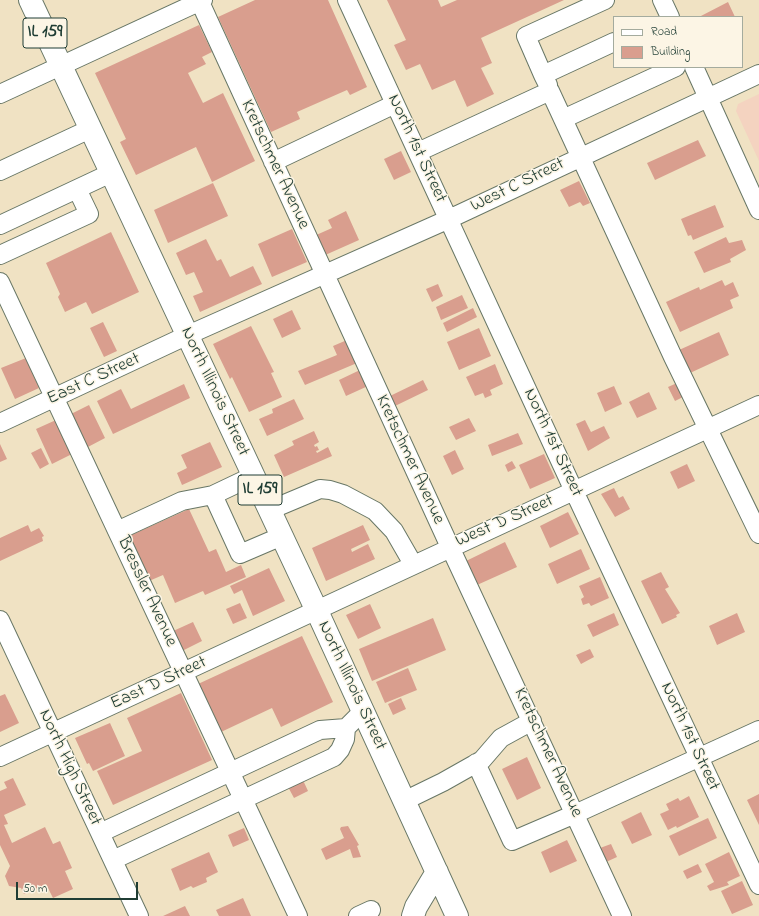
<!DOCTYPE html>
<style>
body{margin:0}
#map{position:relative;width:759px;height:916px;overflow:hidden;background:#f0e2c3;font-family:"Indie Flower",sans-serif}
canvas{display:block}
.legend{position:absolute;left:613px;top:16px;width:130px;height:52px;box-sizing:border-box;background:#fcf5e5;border:1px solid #a4ab9e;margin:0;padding:5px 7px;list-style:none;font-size:12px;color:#1f3d34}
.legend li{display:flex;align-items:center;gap:8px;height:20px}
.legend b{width:20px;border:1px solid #a4ab9e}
.scale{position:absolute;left:16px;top:882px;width:122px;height:18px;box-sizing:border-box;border:2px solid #1f3d34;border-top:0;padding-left:5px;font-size:12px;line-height:14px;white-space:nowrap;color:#1f3d34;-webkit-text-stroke:3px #fcf5e5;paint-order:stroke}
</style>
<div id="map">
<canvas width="759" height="916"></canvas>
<ul class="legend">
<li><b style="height:5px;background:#fff"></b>Road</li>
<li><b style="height:11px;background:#d99e8e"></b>Building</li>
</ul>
<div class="scale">50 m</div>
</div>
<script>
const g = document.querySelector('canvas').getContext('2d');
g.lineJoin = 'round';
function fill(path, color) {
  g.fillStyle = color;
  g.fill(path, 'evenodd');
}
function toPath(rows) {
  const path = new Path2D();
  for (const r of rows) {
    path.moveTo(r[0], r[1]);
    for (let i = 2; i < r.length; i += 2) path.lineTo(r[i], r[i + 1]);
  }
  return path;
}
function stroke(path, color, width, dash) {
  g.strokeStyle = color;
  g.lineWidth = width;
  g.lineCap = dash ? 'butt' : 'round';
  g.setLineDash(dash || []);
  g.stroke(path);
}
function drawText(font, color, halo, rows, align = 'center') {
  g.font = font + ' "Indie Flower",sans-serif';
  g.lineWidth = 3;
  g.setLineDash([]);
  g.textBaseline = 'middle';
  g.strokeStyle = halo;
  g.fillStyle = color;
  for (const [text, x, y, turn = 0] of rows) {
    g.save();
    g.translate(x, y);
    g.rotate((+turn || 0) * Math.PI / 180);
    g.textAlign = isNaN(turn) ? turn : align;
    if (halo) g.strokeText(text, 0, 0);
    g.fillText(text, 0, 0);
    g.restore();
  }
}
const built = toPath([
 [759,94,759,161,736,111,738,104]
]);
const building = toPath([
 [255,0,328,0,367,87,350,95,347,90,297,112,300,119,271,132,218,17],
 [387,0,438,0,441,7,457,0,564,0,481,38,492,63,481,68,494,94,467,107,455,80,432,90,420,64,406,70,394,45,406,40],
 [728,2,735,17,699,17],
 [199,25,212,52,202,57,206,64,188,73,203,103,223,93,255,161,212,182,196,147,136,175,120,142,126,139,95,73],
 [698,140,706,156,655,180,647,163],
 [401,151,411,172,394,180,384,159],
 [579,181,590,203,583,206,580,202,569,207,560,190],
 [213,183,228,216,168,243,154,210],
 [715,205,724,227,693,240,691,235,688,236,681,219],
 [346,211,359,240,323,256,314,236,332,228,328,220],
 [292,229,307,262,272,277,258,244],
 [111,232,139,292,92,314,86,302,65,312,58,297,60,294,46,263],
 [726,237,729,243,742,240,746,250,730,259,731,262,704,273,694,252],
 [206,239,217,261,221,259,230,277,253,266,262,284,200,312,193,296,203,292,194,272,186,275,176,253],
 [722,280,725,286,733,282,739,296,730,300,733,308,680,332,666,302,699,287,700,290],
 [438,284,443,296,432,302,426,289],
 [462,295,468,308,441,320,436,307],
 [473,308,477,317,447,332,443,323],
 [292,310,301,329,282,338,273,319],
 [103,322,117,351,104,357,90,328],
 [251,326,274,372,271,373,282,397,249,412,232,377,230,379,213,344],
 [479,328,491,356,459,370,447,342],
 [719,332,729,355,690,373,679,350],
 [347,340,357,363,305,385,298,371,337,355,333,346],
 [26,358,39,388,15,399,1,368],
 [495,364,503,384,490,390,492,395,485,398,483,393,475,396,466,377],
 [360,370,368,386,346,396,339,380],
 [423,380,428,390,395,406,390,396],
 [677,383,683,397,675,401,668,387],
 [184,384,190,398,113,434,97,401,121,389,131,409],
 [614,386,622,404,605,412,597,393],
 [649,392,657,409,637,418,629,402],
 [294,399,304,419,267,436,259,419,273,413,272,409],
 [89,405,105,438,86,448,69,415],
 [469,418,476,431,456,440,449,427],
 [56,420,72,454,52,464,36,429],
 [585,420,591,432,604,426,610,438,588,451,576,424],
 [314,431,319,442,314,445,315,447,317,446,319,450,316,451,317,453,328,447,332,456,284,477,274,455,294,445,292,441],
 [518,433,523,444,492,456,488,445],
 [210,442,222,467,182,485,177,473,187,468,181,455],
 [0,444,7,459,0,462],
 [41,448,49,464,40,469,31,453],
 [455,450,464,469,452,475,443,456],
 [544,454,555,478,530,489,519,465],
 [512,461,516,468,508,472,505,465],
 [687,464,695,481,678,489,670,472],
 [614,488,619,498,623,496,630,509,615,517,601,494],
 [189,509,209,552,216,549,226,572,241,565,246,577,205,595,203,591,175,603,163,575,149,581,129,536],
 [568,512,579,534,550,548,540,526],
 [28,525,31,532,39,528,44,536,42,537,43,541,0,561,0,538],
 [363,525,370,540,351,549,352,552,368,544,375,559,326,581,312,548],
 [505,542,517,567,477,585,466,561],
 [581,549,590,569,557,584,548,564],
 [269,568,285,601,253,616,242,590,234,594,230,586],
 [661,572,669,587,665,589,680,613,676,615,677,617,662,624,641,581],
 [600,577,609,598,591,606,589,603,583,605,581,599,584,597,579,586],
 [240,603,247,618,233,624,226,609],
 [370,604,381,628,358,639,346,615],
 [614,613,619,625,593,637,587,625],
 [737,613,745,632,717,645,709,626],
 [433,618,446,650,372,681,359,649],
 [193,622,202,641,180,652,171,632],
 [302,636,333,702,281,727,272,708,221,732,198,684],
 [590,649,594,657,581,664,576,655],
 [408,668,417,690,385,703,376,682],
 [181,693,212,760,113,805,97,771,142,751,127,718],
 [5,694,19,723,0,732,0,696],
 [401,698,406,709,393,715,388,704],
 [110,723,125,756,93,771,89,763,87,764,75,738],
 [527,757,541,788,517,800,502,769],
 [13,778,26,805,4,815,8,824,4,825,12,843,45,827,53,844,60,841,72,868,65,871,73,889,53,898,46,884,24,894,21,888,9,886,5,876,10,866,0,845,0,791,7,788,4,782],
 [302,778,308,791,294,798,287,785],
 [759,794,759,825,747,800],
 [689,796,699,817,677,828,676,826,668,830,660,814,669,810,666,804,678,798,680,801],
 [641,812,652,835,632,844,621,822],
 [708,818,717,838,679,856,669,836],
 [348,826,359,845,357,846,361,857,353,858,350,849,326,860,321,849,344,838,340,829,341,827],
 [244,828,249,840,233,847,228,835],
 [567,840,577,861,550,873,541,852],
 [611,844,617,857,606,862,600,848],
 [209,852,218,872,206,878,207,882,193,888,191,886,180,891,171,869],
 [729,852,740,876,727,882,729,885,710,891,707,886,714,882,705,864],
 [698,864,702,872,687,879,683,871],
 [742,881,753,905,732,914,721,891],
 [243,898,251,916,219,916,216,910],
 [185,906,190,916,163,916]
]);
const minor = toPath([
 [347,0,574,491,759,885],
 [662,0,670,17],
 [200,2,450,547,622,916],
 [694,67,759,210],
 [543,75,526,36,605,0],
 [548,85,543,75,614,42],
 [0,94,203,0],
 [563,119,676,67],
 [418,152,550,91,673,357,759,534],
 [273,162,395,104],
 [0,171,90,129],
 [0,225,111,173],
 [0,255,89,214,77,189],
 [0,282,298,916],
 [0,423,188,335,449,219,759,74],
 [253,476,213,495,240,554,282,536],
 [270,510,320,489,330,490,343,494,375,511,394,531,413,564],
 [117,531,182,501,213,495],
 [0,620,139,916],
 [0,757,759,405],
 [476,763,512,841,575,814,759,730],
 [404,801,443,782,482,760,501,738,532,721],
 [100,833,320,730,346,728],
 [113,860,334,757,340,750,345,739,346,728,363,711],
 [358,916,371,910]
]);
const major = toPath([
 [30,0,317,611,457,916],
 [413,916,416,907,437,872]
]);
const shields = [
 [45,33,44],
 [260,490,44]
];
const shieldNames = [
 ["IL 159",45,33],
 ["IL 159",260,490]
];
const streetNames = [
 ["North 1st Street",416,149,65],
 ["Kretschmer Avenue",274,165,65],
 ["West C Street",518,186,-26],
 ["East C Street",94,380,-25],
 ["North Illinois Street",214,392,65],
 ["North 1st Street",552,443,65],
 ["Kretschmer Avenue",409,460,65],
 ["West D Street",505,522,-24],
 ["Bressler Avenue",146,592,65],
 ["East D Street",159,684,-25],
 ["North Illinois Street",351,686,65],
 ["North 1st Street",689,737,65],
 ["Kretschmer Avenue",547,753,65],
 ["North High Street",69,768,65]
];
fill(built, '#f4d3c0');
fill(building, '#d99e8e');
stroke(minor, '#687766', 20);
stroke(major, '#687766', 24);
stroke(minor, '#fff', 18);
stroke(major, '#fff', 22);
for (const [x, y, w] of shields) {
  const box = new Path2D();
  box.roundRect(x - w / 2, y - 15, w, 30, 3);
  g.fillStyle = '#fcf5e5';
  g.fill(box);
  stroke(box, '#1f3d34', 1);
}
drawText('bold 17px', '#1f3d34', null, shieldNames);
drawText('18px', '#1f3d34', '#fcf5e5', streetNames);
</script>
